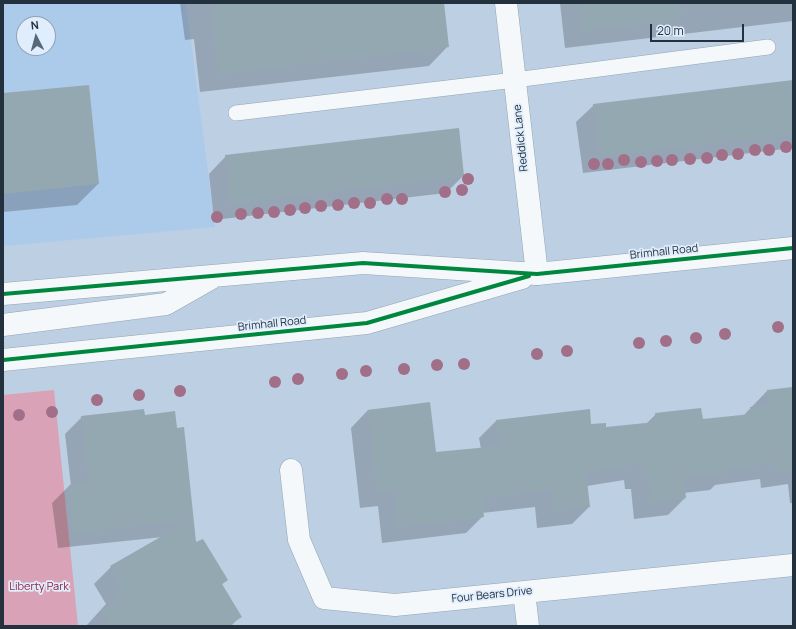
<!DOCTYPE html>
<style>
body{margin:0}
#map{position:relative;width:796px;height:629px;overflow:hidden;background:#bccfe3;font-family:Manrope,sans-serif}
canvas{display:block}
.frame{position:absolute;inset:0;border:4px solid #23303e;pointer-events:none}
.north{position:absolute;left:16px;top:16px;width:40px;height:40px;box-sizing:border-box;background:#dfedfc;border:1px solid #94a1b0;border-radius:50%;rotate:354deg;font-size:11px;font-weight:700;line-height:16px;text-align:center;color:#23303e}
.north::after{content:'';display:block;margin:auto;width:14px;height:18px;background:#596878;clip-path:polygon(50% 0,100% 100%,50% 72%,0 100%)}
.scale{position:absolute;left:650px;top:24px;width:94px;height:18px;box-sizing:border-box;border:2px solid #23303e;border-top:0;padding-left:5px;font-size:12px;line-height:14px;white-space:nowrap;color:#23303e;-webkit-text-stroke:3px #dfedfc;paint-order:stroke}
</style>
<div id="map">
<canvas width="796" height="629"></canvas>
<div class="frame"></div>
<div class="north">N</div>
<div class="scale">20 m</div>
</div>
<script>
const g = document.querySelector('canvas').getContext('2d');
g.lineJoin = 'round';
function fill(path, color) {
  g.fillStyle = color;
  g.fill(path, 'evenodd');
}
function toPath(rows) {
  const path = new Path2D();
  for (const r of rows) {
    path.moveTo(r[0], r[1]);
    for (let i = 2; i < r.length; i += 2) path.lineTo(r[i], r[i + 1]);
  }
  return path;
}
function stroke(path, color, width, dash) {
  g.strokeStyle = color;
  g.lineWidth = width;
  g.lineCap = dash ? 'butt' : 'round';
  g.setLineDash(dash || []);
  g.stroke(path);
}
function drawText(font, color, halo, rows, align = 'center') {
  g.font = font + ' Manrope,sans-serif';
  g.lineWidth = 3.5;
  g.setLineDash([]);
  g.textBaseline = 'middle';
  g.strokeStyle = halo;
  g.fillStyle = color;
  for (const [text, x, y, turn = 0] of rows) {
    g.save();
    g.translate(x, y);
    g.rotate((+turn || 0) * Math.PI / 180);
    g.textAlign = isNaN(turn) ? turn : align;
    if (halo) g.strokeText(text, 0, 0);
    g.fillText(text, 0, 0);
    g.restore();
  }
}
const built = toPath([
 [3,3,186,3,215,227,3,246],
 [24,24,48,24,48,48,24,48]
]);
const green = toPath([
 [54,390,78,626,3,626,3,395]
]);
const shadow = toPath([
 [180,3,438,3,448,46,429,66,200,92,194,39,185,40],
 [560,3,793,3,793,21,565,48],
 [793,81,793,148,583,173,576,122,594,105],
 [3,94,98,184,77,205,3,212],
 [226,156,463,176,446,193,214,220,209,174],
 [793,388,793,503,790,503,788,484,761,488,760,479,715,485,710,490,684,493,685,498,668,515,634,519,631,489,625,489,624,480,587,486,589,507,572,524,537,528,535,507,482,513,483,516,466,533,382,543,378,506,360,508,351,428,368,410,429,404,435,453,481,449,479,438,496,421,590,426,606,428,646,424,656,414,702,420,743,416,767,391],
 [174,412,196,544,227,580,221,585,240,617,231,626,86,626,106,604,94,584,111,567,163,537,58,548,52,503,69,486,71,486,65,434,82,417,144,416]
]);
const building = toPath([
 [211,3,444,3,449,47,219,74],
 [578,3,680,3,681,20,582,31],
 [793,80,793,134,600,156,593,104],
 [89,85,99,184,3,194,3,93],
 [459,128,464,176,231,203,225,155],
 [793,387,793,471,776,472,775,462,728,469,728,473,684,478,686,498,651,502,647,472,642,473,641,463,586,472,590,507,554,511,552,490,482,498,484,517,399,527,394,490,377,492,368,410,430,402,436,452,499,446,496,420,590,409,591,424,606,423,606,427,656,422,655,413,701,408,703,419,751,414,750,407,769,405,767,390],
 [144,409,145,415,175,411,177,428,184,427,196,542,203,539,228,580,222,584,242,617,227,626,111,626,101,610,118,600,114,594,123,589,110,566,190,520,74,532,69,485,89,482,81,416]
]);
const service = toPath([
 [236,113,515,80,768,47]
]);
const minor = toPath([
 [506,3,537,274],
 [291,470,299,540,324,598,395,605,793,565],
 [524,592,528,626]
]);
const tertiary = toPath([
 [3,294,363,263,537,274,793,248],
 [3,325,166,304,210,279],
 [3,360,367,323,522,278]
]);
const cycleway = toPath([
 [3,294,363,263,537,274,793,248],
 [3,360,367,323,529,276]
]);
const trees = [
 [786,147],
 [755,150],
 [769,150],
 [738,154],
 [722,155],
 [707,158],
 [690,159],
 [624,160],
 [672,160],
 [657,161],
 [641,162],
 [594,164],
 [608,164],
 [468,179],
 [462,190],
 [445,192],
 [387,199],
 [402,199],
 [354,203],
 [370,203],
 [338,205],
 [321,206],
 [305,208],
 [290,210],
 [274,212],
 [258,213],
 [241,214],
 [217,217],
 [778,327],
 [725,334],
 [696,338],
 [666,341],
 [639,343],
 [567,351],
 [537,354],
 [464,364],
 [437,365],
 [404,369],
 [366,371],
 [342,374],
 [298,379],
 [275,382],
 [180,391],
 [139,395],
 [97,400],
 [52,412],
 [19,415]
];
const streetNames = [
 ["Reddick Lane",521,138,-96],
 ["Brimhall Road",664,252,-6],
 ["Brimhall Road",272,324,-6],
 ["Four Bears Drive",492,595,-6]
];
const parkNames = [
 ["Liberty Park",39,587]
];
fill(built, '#accaea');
fill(green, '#daa2b6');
fill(shadow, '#0003');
fill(building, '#93a8b0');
stroke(service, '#94a3b2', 16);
stroke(minor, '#94a3b2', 23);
stroke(tertiary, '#94a3b2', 23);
stroke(service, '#f5f8fb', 15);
stroke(minor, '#f5f8fb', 22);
stroke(tertiary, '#f5f8fb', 22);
stroke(cycleway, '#00873e', 4);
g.fillStyle = '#a26f88';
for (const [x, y] of trees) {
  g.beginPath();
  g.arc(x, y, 6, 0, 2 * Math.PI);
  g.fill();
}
drawText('11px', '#23303e', '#dfedfc', streetNames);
drawText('11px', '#8d203d', '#dfedfc', parkNames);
</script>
